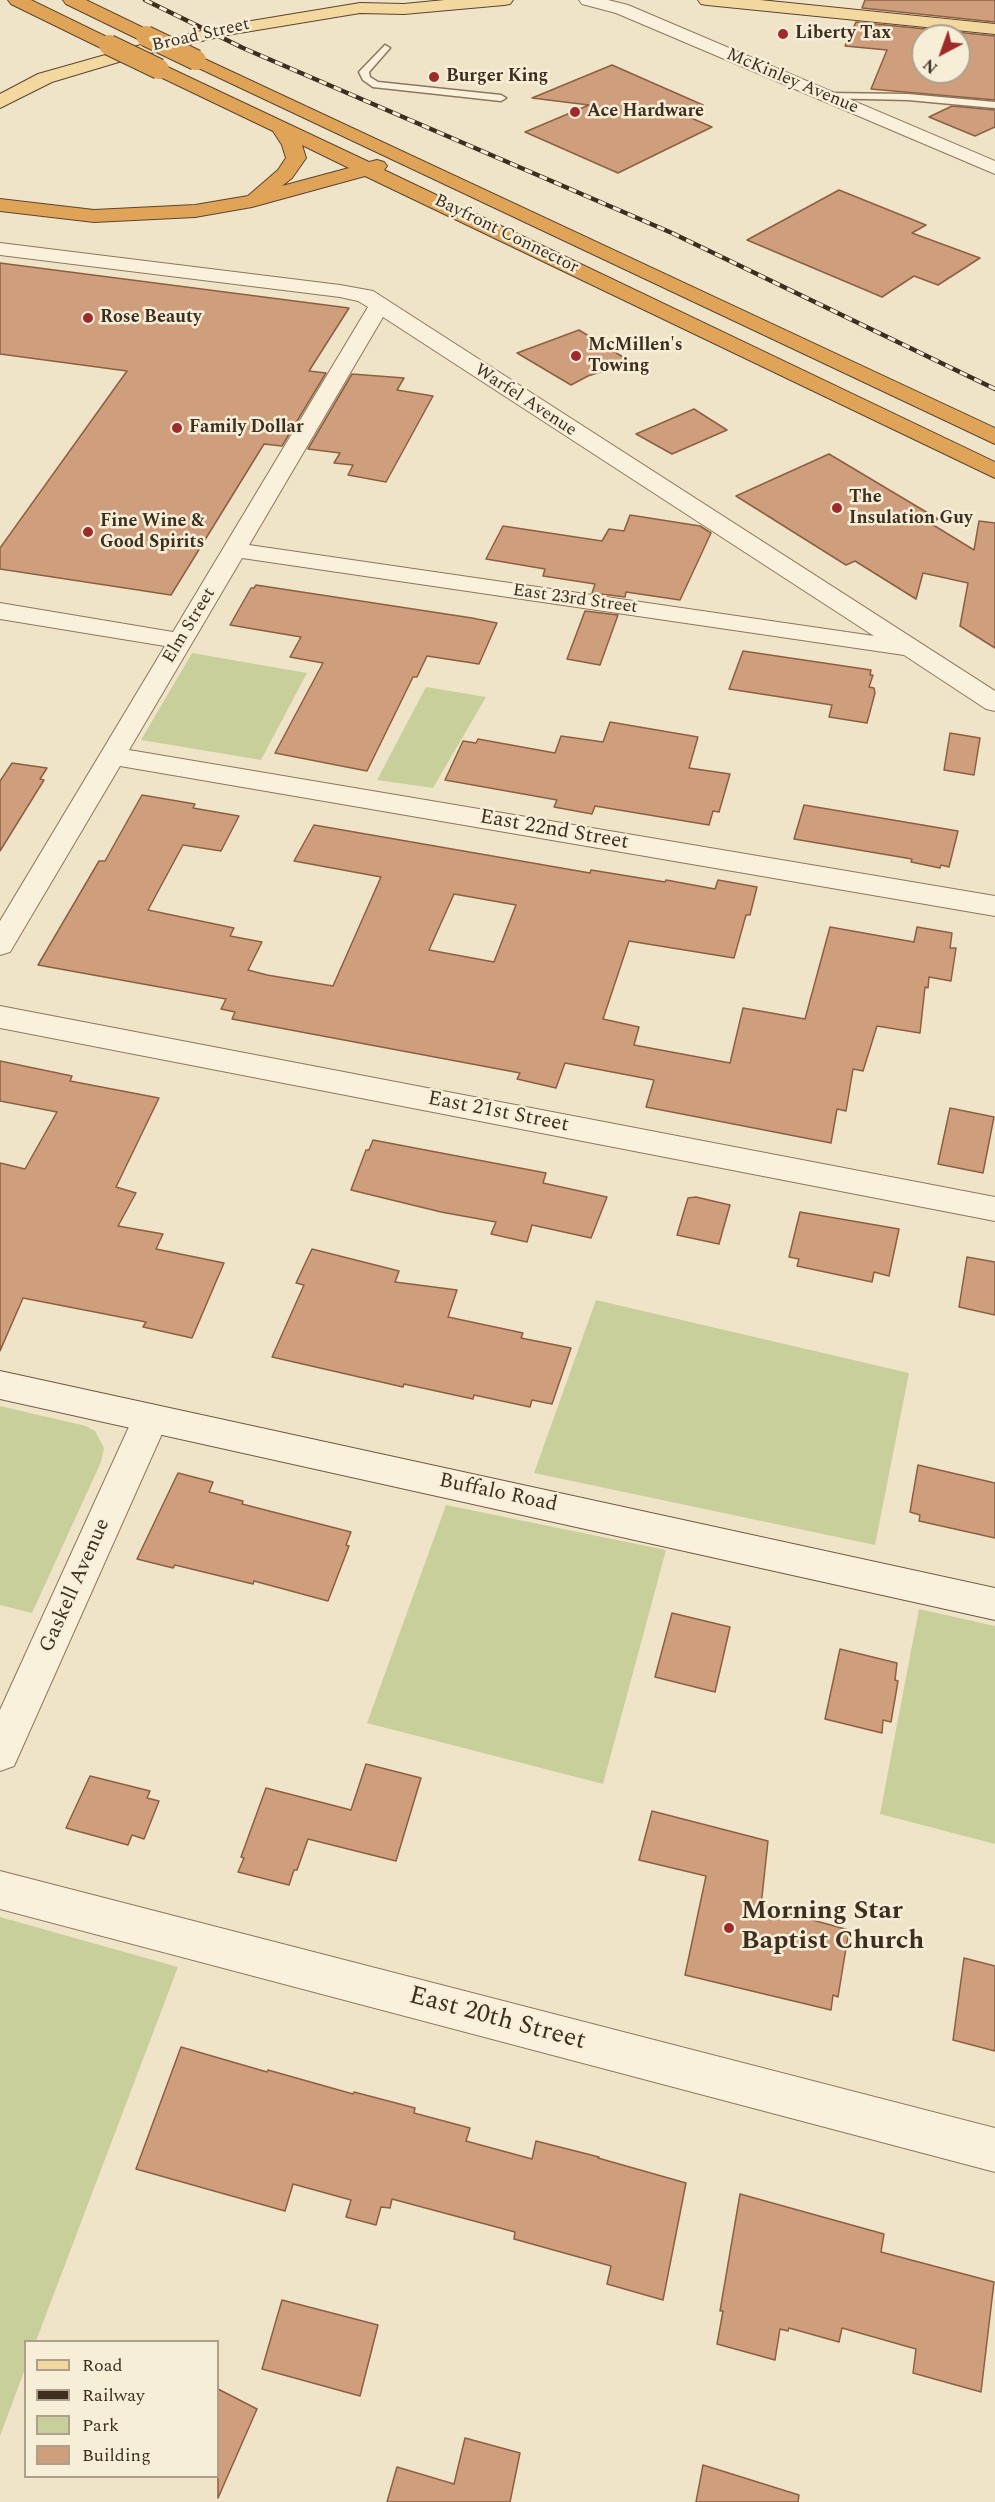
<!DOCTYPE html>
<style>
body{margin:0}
#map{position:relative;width:995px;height:2502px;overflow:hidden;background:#f0e4c8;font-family:Spectral,serif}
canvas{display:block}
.legend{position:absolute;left:24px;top:2340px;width:195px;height:138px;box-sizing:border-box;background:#f7eed8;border:2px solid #ada18e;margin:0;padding:8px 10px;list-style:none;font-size:18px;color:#3d2e20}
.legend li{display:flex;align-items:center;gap:12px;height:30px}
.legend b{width:30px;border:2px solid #ada18e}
.north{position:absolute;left:911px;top:24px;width:60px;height:60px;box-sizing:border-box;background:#f7eed8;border:2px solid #ada18e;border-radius:50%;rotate:221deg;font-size:16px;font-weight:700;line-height:24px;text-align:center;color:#3d2e20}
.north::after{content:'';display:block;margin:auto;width:21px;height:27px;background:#9e2a2b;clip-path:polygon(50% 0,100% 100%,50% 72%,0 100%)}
</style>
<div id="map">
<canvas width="995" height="2502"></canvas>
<ul class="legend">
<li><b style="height:8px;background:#f3d9a0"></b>Road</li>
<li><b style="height:8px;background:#3d2e20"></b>Railway</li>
<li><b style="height:16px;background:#c9cf9b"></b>Park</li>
<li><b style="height:16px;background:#cf9f7d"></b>Building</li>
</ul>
<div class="north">N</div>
</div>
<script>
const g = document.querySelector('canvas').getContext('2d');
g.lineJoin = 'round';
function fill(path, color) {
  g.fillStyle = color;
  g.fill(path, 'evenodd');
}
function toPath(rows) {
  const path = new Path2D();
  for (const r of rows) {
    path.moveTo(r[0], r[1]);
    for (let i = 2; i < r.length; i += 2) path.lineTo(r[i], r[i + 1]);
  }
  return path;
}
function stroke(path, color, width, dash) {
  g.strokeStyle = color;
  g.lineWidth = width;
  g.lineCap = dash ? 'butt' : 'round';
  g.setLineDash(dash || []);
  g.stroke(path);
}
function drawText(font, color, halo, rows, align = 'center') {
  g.font = font + ' Spectral,serif';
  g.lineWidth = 5;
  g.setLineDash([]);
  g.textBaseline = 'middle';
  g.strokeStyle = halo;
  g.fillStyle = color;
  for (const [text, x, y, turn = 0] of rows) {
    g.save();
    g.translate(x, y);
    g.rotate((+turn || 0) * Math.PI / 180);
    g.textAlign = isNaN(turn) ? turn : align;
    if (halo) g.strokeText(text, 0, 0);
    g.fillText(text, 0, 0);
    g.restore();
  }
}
const green = toPath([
 [192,653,307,673,261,760,141,740],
 [426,687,486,697,433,788,377,780],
 [596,1300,909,1373,875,1545,534,1473],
 [0,1406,86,1426,95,1431,104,1448,101,1462,32,1613,0,1605],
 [446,1505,666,1550,603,1784,367,1723],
 [919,1609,995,1626,995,1844,880,1814],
 [0,1917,178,1967,36,2341,26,2342,25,2369,0,2436]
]);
const building = toPath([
 [865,0,995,0,995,22,862,8,865,0],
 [856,22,995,36,995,100,871,89,887,50,845,46,856,22],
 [923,36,959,36,959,72,923,72,923,36],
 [612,65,703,105,682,114,712,127,618,173,525,132,589,105,532,98,612,65],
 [952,106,995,110,995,127,975,136,929,117,952,106],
 [839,190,926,225,912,233,980,258,938,285,914,276,882,297,747,240,839,190],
 [0,263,349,308,309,371,326,373,282,446,264,444,171,595,0,569,0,548,127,371,0,354,0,263],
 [579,330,631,362,588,376,571,385,517,353,579,330],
 [352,374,404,378,397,390,433,396,386,482,348,475,353,465,334,463,340,453,308,449,352,374],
 [694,409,727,430,672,454,636,434,694,409],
 [829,454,938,519,930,523,974,550,979,521,995,523,995,648,960,626,968,583,923,573,916,599,855,561,846,565,736,496,829,454],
 [630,515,700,526,711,533,680,600,626,592,625,597,592,593,595,584,543,576,545,569,486,559,503,526,602,541,609,529,624,531,630,515],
 [256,585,472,618,497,623,479,664,427,656,417,677,413,677,367,771,275,753,323,663,290,657,301,637,230,625,251,588,254,588,256,585],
 [585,611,618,615,600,665,567,659,585,611],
 [743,651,871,670,870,675,873,675,869,687,874,688,875,693,867,723,829,717,832,705,729,689,743,651],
 [610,722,698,737,689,768,730,774,719,812,713,811,709,825,595,806,592,814,554,807,557,800,445,780,463,741,476,743,478,739,555,753,561,736,603,742,610,722],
 [950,733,980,738,974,775,944,770,950,733],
 [12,763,47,768,40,779,44,780,0,851,0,781,12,763],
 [142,795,195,804,193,808,239,816,221,851,183,845,148,910,234,928,230,936,262,942,248,970,267,975,333,986,381,877,294,861,314,825,590,873,591,870,665,882,666,880,715,889,718,880,757,887,750,915,746,915,734,958,629,941,603,1019,639,1027,634,1045,730,1063,743,1008,805,1019,830,927,914,942,917,927,952,933,950,948,956,948,951,981,929,977,928,988,925,987,920,1033,877,1026,863,1071,853,1069,846,1111,837,1109,831,1143,646,1107,654,1080,565,1063,556,1088,517,1079,520,1073,232,1019,235,1012,221,1009,226,999,38,965,99,861,105,861,142,795],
 [454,894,516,905,494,962,429,950,454,894],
 [804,805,958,831,949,867,941,865,940,868,911,862,912,859,794,839,804,805],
 [0,1061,72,1076,70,1081,159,1098,116,1187,136,1193,118,1226,163,1234,156,1249,224,1263,192,1338,143,1327,146,1322,23,1298,0,1351,0,1163,25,1169,57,1112,0,1101,0,1061],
 [950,1108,994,1117,983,1173,938,1164,950,1108],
 [373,1140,546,1173,543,1183,607,1197,591,1238,532,1225,527,1242,491,1234,496,1222,441,1212,351,1190,366,1150,369,1150,373,1140],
 [696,1197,730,1205,719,1244,677,1235,688,1198,696,1197],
 [800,1212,899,1229,889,1276,874,1272,872,1282,797,1266,799,1259,789,1257,800,1212],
 [312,1249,399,1271,395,1282,457,1290,448,1317,523,1333,521,1338,571,1348,552,1404,532,1400,530,1407,474,1395,473,1399,404,1384,403,1387,272,1357,304,1285,296,1283,312,1249],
 [967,1257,995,1262,995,1315,959,1307,967,1257],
 [918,1465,995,1483,995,1538,919,1521,920,1515,910,1512,918,1465],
 [178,1473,213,1482,209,1492,243,1501,242,1504,351,1532,346,1545,349,1546,328,1601,254,1581,253,1584,175,1565,173,1568,137,1559,178,1473],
 [672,1613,730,1627,715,1692,655,1677,672,1613],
 [840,1649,897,1663,895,1680,898,1681,891,1722,883,1720,882,1733,825,1719,840,1649],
 [366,1764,421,1778,396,1861,308,1839,297,1870,294,1870,289,1885,238,1872,244,1858,241,1857,266,1788,351,1810,366,1764],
 [90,1776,150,1791,147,1798,159,1801,144,1839,132,1835,128,1845,66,1828,90,1776],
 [652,1811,768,1841,761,1906,849,1930,838,1997,833,1995,831,2010,685,1975,706,1876,639,1860,652,1811],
 [964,1958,995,1966,995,2051,953,2040,964,1958],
 [181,2047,267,2072,268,2070,353,2094,354,2092,415,2108,414,2113,470,2128,466,2141,532,2159,536,2141,599,2157,598,2158,686,2183,663,2300,607,2284,611,2266,514,2239,515,2232,392,2199,390,2208,381,2207,376,2225,346,2217,351,2200,293,2184,285,2211,136,2169,181,2047],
 [740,2194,884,2234,881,2252,994,2282,981,2392,913,2373,916,2349,842,2328,839,2342,789,2328,788,2331,780,2329,775,2360,717,2344,723,2311,720,2311,740,2194],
 [282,2300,378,2325,360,2396,262,2369,282,2300],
 [218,2389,257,2409,218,2498,218,2389],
 [465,2438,520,2453,510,2502,387,2502,397,2467,454,2484,465,2438],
 [703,2465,799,2495,798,2502,696,2502,703,2465]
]);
const lane = toPath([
 [385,45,390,48,369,72,370,77,378,82,501,95,506,98,501,101,373,87,363,80,359,72,385,45],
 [825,93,908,94,995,102,995,108,908,100,822,98,820,96,825,93]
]);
const street = toPath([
 [579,0,608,0,628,5,995,161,995,174,616,13,582,4,579,0],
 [0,243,340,285,373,291,995,691,995,711,986,709,904,655,242,558,129,750,995,896,995,916,120,766,10,952,0,955,0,921,165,646,0,619,0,603,173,632,368,307,358,301,340,297,0,255,0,243],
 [383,317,874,636,249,545,383,317],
 [0,1006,995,1197,995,1221,0,1028,0,1006],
 [151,1404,163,1408,169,1418,14,1766,0,1771,0,1710,133,1418,139,1408,151,1404],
 [0,1871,995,2128,995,2172,0,1909,0,1871]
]);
const secondary = toPath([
 [0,1371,995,1588,995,1620,0,1399,0,1371]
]);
const primary = toPath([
 [445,0,513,0,510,4,504,5,404,14,360,13,227,35,142,55,52,82,0,108,0,94,38,74,137,46,227,25,360,3,404,4,445,0],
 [698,0,760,0,995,24,995,34,707,5,701,4,698,0]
]);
const highway = toPath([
 [8,0,31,0,115,41,118,45,115,49,109,50,103,49,11,4,8,0],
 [63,0,86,0,152,32,155,36,152,40,146,41,140,40,66,4,63,0],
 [196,55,995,428,995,444,190,64,187,60,190,56,196,55],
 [159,63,369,162,377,160,384,162,387,166,384,170,995,462,995,478,365,176,252,207,195,217,94,222,0,211,0,199,94,210,195,205,248,196,278,170,286,158,282,145,273,131,152,73,150,69,152,65,159,63],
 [302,145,349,168,282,186,292,178,306,158,302,145]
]);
const rail = toPath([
 [145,0,243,48,672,233,995,389]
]);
const highwayBridge = toPath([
 [146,36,196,60],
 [109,45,159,69]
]);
const markers = [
 [783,34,6,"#9e2a2b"],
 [434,77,6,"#9e2a2b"],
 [575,112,6,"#9e2a2b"],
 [88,318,6,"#9e2a2b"],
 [576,356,6,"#9e2a2b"],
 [177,428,6,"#9e2a2b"],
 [837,508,6,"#9e2a2b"],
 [88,532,6,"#9e2a2b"],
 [729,1928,6,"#9e2a2b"]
];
const farPoinames = [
 ["Liberty Tax",795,34],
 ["Burger King",446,77],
 ["Ace Hardware",587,112],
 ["Rose Beauty",100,318],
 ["McMillen's",588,346],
 ["Towing",588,367],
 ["Family Dollar",189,428],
 ["The",849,498],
 ["Insulation Guy",849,519],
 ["Fine Wine &",100,522],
 ["Good Spirits",100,543]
];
const farStreetnames = [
 ["Broad Street",201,36,-13],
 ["McKinley Avenue",792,82,23],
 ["Bayfront Connector",506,235,26],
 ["Warfel Avenue",525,401,33],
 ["East 23rd Street",575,600,8],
 ["Elm Street",190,626,-59]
];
const streetNames = [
 ["East 22nd Street",554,831,10],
 ["East 21st Street",498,1113,11],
 ["Buffalo Road",498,1494,12],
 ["Gaskell Avenue",76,1586,-66]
];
const nearPoinames = [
 ["Morning Star",741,1913],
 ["Baptist Church",741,1943]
];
const nearStreetnames = [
 ["East 20th Street",497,2020,15]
];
fill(green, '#c9cf9b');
fill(building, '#cf9f7d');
stroke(building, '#8d5f41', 1.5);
stroke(lane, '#8d765c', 3);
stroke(street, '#8d765c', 2);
stroke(secondary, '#6f573f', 2);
stroke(primary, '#5b4430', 2);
stroke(highway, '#5b4430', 2);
fill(lane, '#faf1dc');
fill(street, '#faf1dc');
fill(secondary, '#faf1dc');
fill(primary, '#f3d9a0');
fill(highway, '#e0a458');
stroke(rail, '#3d2e20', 4.5);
stroke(rail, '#f7eed8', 3, [8]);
stroke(highwayBridge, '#5b4430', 22, []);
stroke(highwayBridge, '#e0a458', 20);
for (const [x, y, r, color] of markers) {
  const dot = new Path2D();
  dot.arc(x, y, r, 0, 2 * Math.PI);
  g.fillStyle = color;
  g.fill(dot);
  stroke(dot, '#f7eed8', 2);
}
drawText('bold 18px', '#3d2e20', '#f7eed8', farPoinames, 'left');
drawText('18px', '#3d2e20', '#f7eed8', farStreetnames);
drawText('21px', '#3d2e20', '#f7eed8', streetNames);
drawText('bold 26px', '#3d2e20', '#f7eed8', nearPoinames, 'left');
drawText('26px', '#3d2e20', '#f7eed8', nearStreetnames);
</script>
